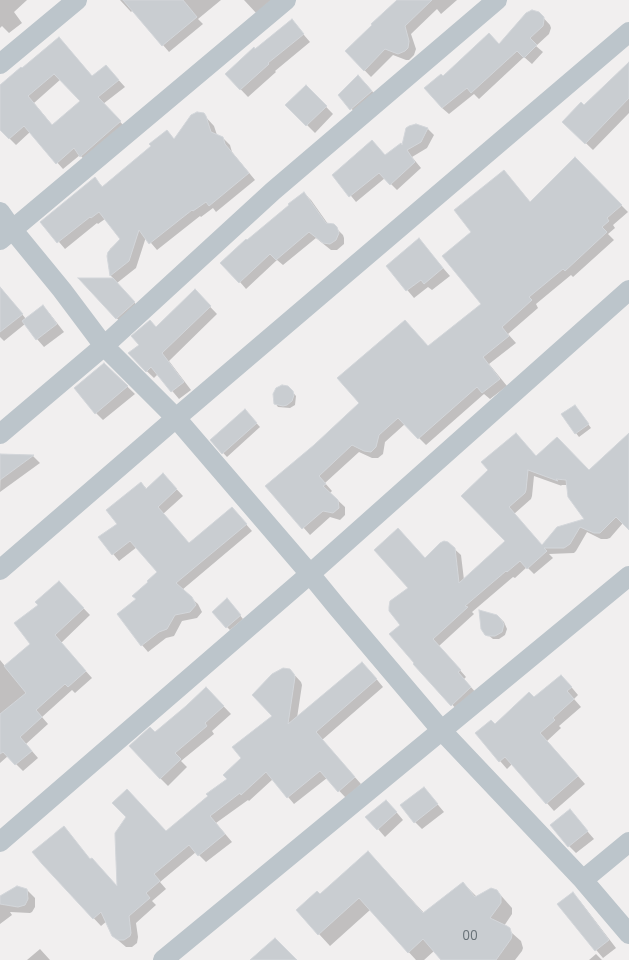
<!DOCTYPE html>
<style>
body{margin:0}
canvas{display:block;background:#f1efef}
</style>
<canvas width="629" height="960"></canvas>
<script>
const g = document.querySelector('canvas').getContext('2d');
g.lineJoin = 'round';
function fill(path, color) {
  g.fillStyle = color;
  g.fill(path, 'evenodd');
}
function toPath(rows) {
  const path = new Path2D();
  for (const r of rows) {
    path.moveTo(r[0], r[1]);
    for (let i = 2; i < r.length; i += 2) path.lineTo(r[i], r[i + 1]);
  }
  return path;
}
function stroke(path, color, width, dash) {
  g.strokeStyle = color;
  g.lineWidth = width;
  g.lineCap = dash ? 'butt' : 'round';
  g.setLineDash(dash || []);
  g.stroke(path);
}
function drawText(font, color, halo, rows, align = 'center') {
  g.font = font + ' "Exo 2",sans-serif';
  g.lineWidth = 4;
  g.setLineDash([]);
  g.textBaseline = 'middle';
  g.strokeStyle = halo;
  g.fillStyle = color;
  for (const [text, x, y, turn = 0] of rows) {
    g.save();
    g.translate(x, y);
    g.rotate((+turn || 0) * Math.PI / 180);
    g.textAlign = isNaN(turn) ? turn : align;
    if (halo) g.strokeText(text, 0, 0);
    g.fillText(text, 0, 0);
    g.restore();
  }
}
const shadow = toPath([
 [0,0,27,0,14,12,22,23,9,33,2,26,0,28],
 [120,0,221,0,198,19,203,24,169,52,133,10,131,12],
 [244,0,273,0,257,14],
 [397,0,457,0,441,14,437,9,411,34,416,49,414,55,409,60,406,60,393,55,371,77,346,51],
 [539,13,550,25,551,28,549,34,536,46,543,52,532,64,524,57,479,99,474,94,449,114,442,108,443,77,500,45],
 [292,21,310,42,275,71,276,72,248,97,226,74],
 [59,38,93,77,106,66,125,87,103,104,126,128,87,163,80,155,63,169,30,132,16,145,0,129,0,86,22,69],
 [61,79,82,101,53,126,34,103],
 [629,63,629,113,593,150,564,122,584,106],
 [366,84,379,99,359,117,339,95],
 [306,86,333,114,315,133,287,105],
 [203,114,214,126,217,135,223,138,230,145,232,152,255,180,216,212,213,208,201,217,200,216,157,250,146,237,136,268,117,283,141,310,124,326,80,279,114,279,111,276,108,256,110,249,121,239,105,219,98,224,97,223,65,249,42,222,94,179,103,187,152,147,167,132,175,140],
 [428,129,434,135,427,148,412,157,421,168,397,190,385,178,356,202,334,175,385,156,403,146],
 [575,159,628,212,613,225,615,228,608,234,614,240,573,277,571,275,536,304,538,308,508,334,516,343,489,364,507,386,490,399,484,394,426,445,405,424,385,442,383,454,378,458,372,458,359,452,325,483,332,491,330,493,345,507,345,515,340,520,330,517,310,535,267,486,429,347,482,304,473,232,510,178,531,203],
 [304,193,311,200,328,224,333,225,343,235,344,238,344,244,337,250,331,250,316,238,283,265,277,260,246,289,240,282,247,241],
 [419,240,450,276,432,290,428,287,414,298,387,266],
 [0,287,26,319,43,306,50,314,64,332,44,347,37,339,25,324,4,341,0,337],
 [195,291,217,314,169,361,191,390,179,399,158,374,154,378,129,354,141,345],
 [104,364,135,394,103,420,96,413],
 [288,387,296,396,295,405,290,408,278,407,275,403],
 [578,410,591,428,579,437,562,415],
 [248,414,260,427,227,457,211,440],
 [629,434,629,516,610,538,607,539,601,539,587,532,576,551,574,553,549,554,553,558,534,574,527,567,515,578,513,577,472,612,474,614,439,646,466,677,464,679,477,694,458,711,415,663,401,625,410,589,425,559,448,543,461,555,464,580,507,541,463,496,537,457,589,471],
 [534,476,562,486,561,485,567,485,586,519,542,546,514,514,531,499,532,496],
 [1,455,33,456,40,463,0,492],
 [169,481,183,496,163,514,189,544,238,515,252,531,182,590,198,604,202,612,197,618,182,621,174,636,166,638,148,652,142,645,137,600,158,572,137,547,119,561,100,538,118,524,141,483,147,489],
 [65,589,90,615,61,643,92,678,75,693,72,690,42,717,48,724,26,744,38,758,23,771,8,756,0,763,0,660,5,666,31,644],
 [230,603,243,619,230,630,227,627],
 [500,618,504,622,507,629,505,635,499,639,493,639,488,635],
 [290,670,301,682,302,685,297,718,369,670,383,687,322,740,361,784,346,798,327,778,294,804,273,779,249,801,248,800,216,823,232,842,206,862,196,852,160,882,166,889,152,901,156,905,136,923,138,937,137,943,132,947,126,947,113,936,107,921,101,926,43,864,91,860,118,888,166,832,228,779,273,716],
 [568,683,578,695,574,699,581,707,559,726,561,728,547,741,585,784,554,811,512,764,507,769,500,761,534,698],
 [206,688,231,714,212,731,214,734,181,761,187,767,168,786,160,778,155,733,186,707],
 [424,788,444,812,422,829,415,822],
 [393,808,403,820,385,837,378,829],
 [570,811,594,839,576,853,569,846],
 [368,852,424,913,463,883,477,897,497,891,512,908,512,914,504,926,521,941,523,948,522,951,515,960,442,960,434,951,424,960,416,960,370,910,330,946,297,910,320,895],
 [27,890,35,898,35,907,32,912,30,913,10,912,12,915,0,924,0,897],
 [573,894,580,901,616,948,603,958,558,905],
 [40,949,50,960,27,960],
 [596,954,602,960,589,960]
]);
const building = toPath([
 [123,0,183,0,197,17,162,46,123,0],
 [397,0,432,0,405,26,409,41,408,48,405,51,398,54,385,49,364,71,345,51,372,25,371,24,397,0],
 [532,10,539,12,544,17,544,20,543,26,530,38,537,45,524,58,517,51,471,93,467,88,442,108,424,88,441,74,443,76,489,33,499,44,526,13,532,10],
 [292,19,304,34,268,63,269,64,240,90,225,74,254,47,255,49,292,19],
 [59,37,92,76,106,65,119,80,98,97,121,121,80,157,74,148,56,164,24,126,9,139,0,130,0,85,21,67,22,68,59,37],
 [54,74,80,101,52,125,28,96,54,74],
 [629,62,629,98,585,144,562,122,581,102,584,105,629,62],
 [358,75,372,91,350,110,338,95,358,75],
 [306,85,327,106,306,126,285,105,306,85],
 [197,112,204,113,206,116,211,132,223,137,225,144,249,173,209,206,206,202,193,211,192,210,149,244,139,230,129,261,110,276,107,256,108,252,120,239,99,212,91,218,90,217,57,243,40,222,95,177,102,187,151,146,149,144,167,130,174,139,191,115,197,112],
 [416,124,428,128,421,142,407,150,415,162,390,185,379,173,349,197,332,175,372,140,385,155,401,143,402,145,406,128,409,126,416,124],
 [575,157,622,205,607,218,609,221,602,227,607,232,565,271,563,269,529,297,532,300,502,327,509,336,483,357,500,379,482,393,477,387,418,439,398,418,379,435,376,447,371,452,364,451,352,445,319,476,326,484,323,486,338,500,339,508,333,513,323,511,302,529,265,486,314,445,359,403,337,378,405,320,428,346,481,304,442,256,471,232,454,210,504,170,530,202,575,157],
 [304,192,326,223,334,224,337,227,339,233,336,240,330,244,323,243,309,232,276,260,270,254,239,283,220,263,246,239,247,240,289,205,288,204,304,192],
 [419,238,443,268,424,284,421,280,406,291,386,266,419,238],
 [78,278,113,278,135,302,116,319,78,278],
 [0,287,23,314,0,332,0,287],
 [195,289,211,306,162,353,184,382,171,392,151,367,146,372,128,353,139,345,131,336,150,320,156,327,195,289],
 [43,305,57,324,36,340,22,321,43,305],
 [104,363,128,386,95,414,74,388,104,363],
 [282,385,288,386,293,391,294,395,292,401,287,405,283,406,274,404,273,394,276,388,282,385],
 [575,405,589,424,575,434,561,414,575,405],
 [245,409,257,423,222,454,210,440,245,409],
 [516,433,536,456,557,437,589,470,629,433,629,530,616,517,600,533,594,533,580,527,570,544,564,548,544,548,547,551,527,569,520,561,507,572,506,571,465,606,468,607,433,639,461,670,458,672,471,687,451,706,413,664,414,663,389,634,400,625,389,611,389,607,390,601,408,588,374,550,398,528,425,558,440,543,444,541,448,542,455,548,459,583,505,541,461,496,488,470,481,462,516,433],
 [528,470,558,481,556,479,566,480,568,497,584,519,557,527,542,545,509,507,525,493,526,490,528,470],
 [0,454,34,455,0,480,0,454],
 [163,473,177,489,158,507,189,543,232,507,247,524,176,583,192,597,196,605,190,612,175,615,167,629,159,632,141,646,117,614,136,599,132,596,148,582,147,581,157,572,130,541,112,555,98,537,117,524,106,510,141,482,146,489,163,473],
 [59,581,84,608,55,635,86,671,68,687,65,684,36,710,42,717,20,737,32,751,15,765,3,752,0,754,0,714,26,693,4,666,30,644,14,623,38,605,35,602,59,581],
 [227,598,241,615,226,628,212,612,227,598],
 [479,610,497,615,500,618,504,624,502,632,495,636,488,636,485,635,481,629,479,610],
 [362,662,377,679,316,732,355,777,338,792,320,771,287,798,266,772,241,795,240,793,210,816,225,834,198,856,189,845,154,874,160,881,146,893,150,898,129,916,131,933,130,936,124,940,118,940,112,936,101,912,93,919,42,864,32,852,64,826,90,859,92,858,117,886,115,836,115,833,126,817,112,803,127,789,166,831,208,796,206,794,227,779,223,775,241,758,232,747,272,716,252,695,272,674,283,668,290,669,294,674,295,677,288,724,362,662],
 [561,675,572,687,567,691,574,699,553,718,555,720,540,733,578,776,546,804,505,757,499,762,475,733,491,720,495,724,529,692,534,697,561,675],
 [206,687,224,706,205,723,207,726,175,753,181,759,160,779,129,746,150,727,155,732,186,706,206,687],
 [424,787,438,804,414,823,400,805,424,787],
 [386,800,397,812,377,830,365,817,386,800],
 [570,809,588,831,568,847,550,825,570,809],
 [368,851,423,913,463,882,475,897,491,888,497,890,501,896,501,903,490,918,507,926,510,928,512,935,511,939,496,960,441,960,423,939,408,953,359,898,318,935,296,910,317,891,320,894,368,851],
 [17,886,27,889,28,899,25,905,18,907,0,904,0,896,17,886],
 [573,892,609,940,595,951,557,904,573,892],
 [275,938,297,960,250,960,275,938]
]);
const street = toPath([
 [0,64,77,0],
 [0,212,12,229,62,290,104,346,176,418,310,574,337,607,442,731,583,880,629,934],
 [0,240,286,0],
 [0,434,104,346,273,191,497,0],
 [0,570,176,418,629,32],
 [0,842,310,574,629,290],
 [583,880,629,842],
 [163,960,629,576]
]);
const numberNames = [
 ["00",470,936]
];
fill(shadow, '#0003');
fill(building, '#c9cdd1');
stroke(building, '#d3d6da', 1);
stroke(street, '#bcc5cb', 20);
drawText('13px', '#687278', null, numberNames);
</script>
